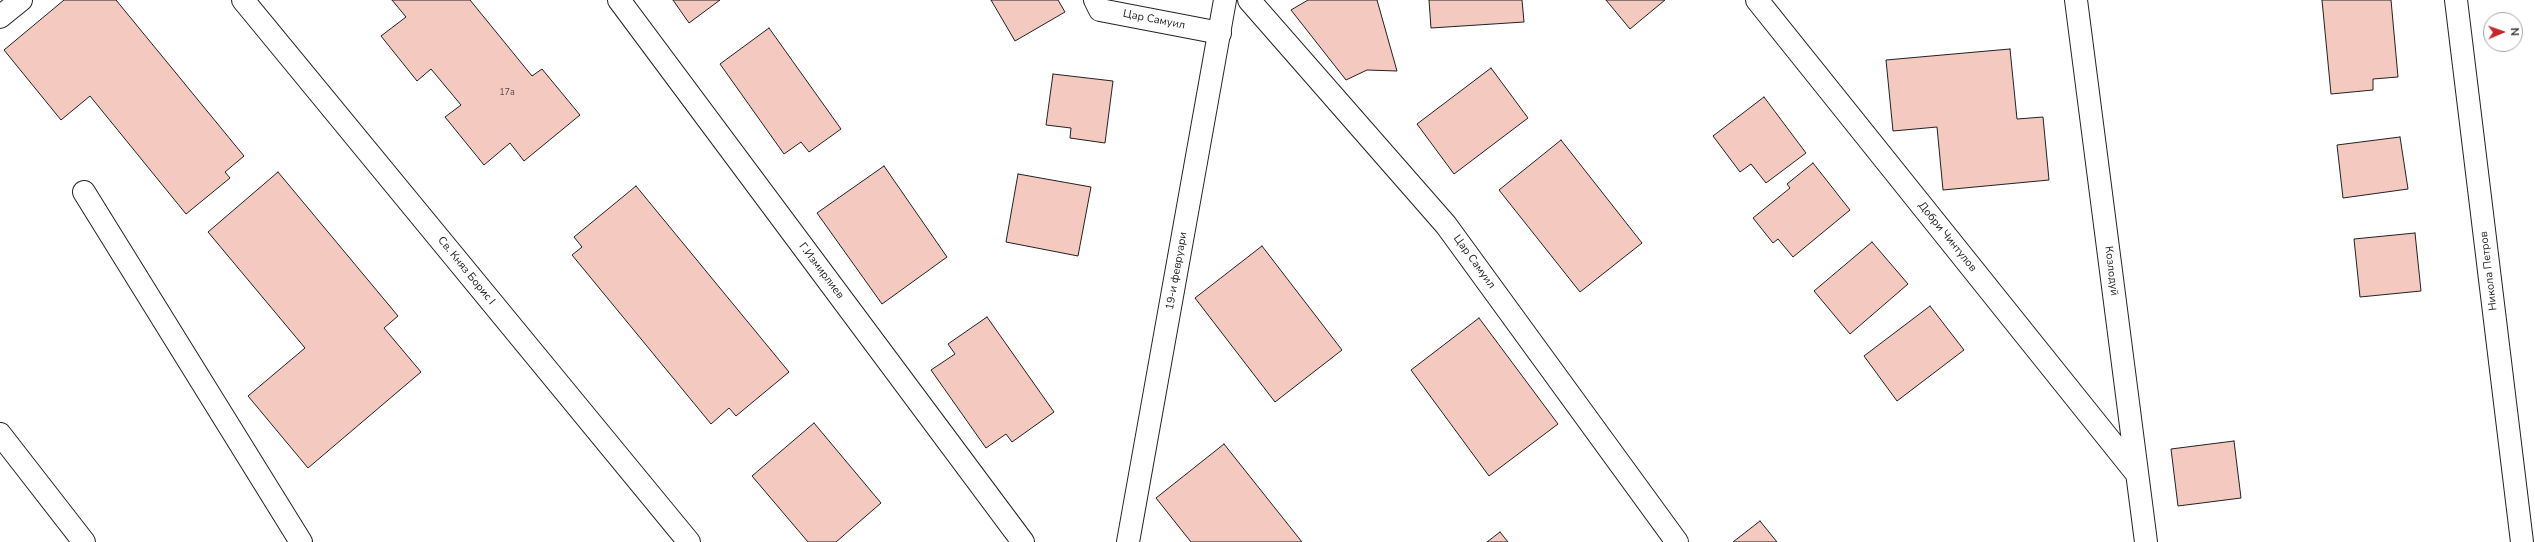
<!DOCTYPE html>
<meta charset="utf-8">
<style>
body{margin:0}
#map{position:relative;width:2535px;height:542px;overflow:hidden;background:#fff;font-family:"Nunito Sans",sans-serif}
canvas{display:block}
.north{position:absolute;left:2483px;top:12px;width:40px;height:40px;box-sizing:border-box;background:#fff;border:1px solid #a7a7a7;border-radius:50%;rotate:88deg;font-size:11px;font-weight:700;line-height:16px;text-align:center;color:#222}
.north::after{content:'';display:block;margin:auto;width:14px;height:18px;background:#c62828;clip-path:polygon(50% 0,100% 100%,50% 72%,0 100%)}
</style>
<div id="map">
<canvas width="2535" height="542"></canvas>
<div class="north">N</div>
</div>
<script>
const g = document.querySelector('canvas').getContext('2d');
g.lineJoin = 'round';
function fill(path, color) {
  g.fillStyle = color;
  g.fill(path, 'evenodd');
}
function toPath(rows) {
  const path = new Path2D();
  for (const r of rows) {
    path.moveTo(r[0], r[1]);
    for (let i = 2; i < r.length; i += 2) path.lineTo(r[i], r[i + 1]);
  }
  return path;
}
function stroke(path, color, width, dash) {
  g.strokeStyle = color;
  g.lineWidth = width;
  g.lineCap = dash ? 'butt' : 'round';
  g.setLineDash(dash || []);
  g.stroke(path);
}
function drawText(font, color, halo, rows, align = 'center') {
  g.font = font + ' "Nunito Sans",sans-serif';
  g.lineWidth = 3;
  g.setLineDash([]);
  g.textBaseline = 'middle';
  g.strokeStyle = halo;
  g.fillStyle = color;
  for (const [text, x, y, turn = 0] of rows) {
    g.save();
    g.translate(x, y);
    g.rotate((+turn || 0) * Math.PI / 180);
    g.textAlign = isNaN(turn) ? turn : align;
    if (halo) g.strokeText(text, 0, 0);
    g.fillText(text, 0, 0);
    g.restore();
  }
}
const building = toPath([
 [64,0,116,0,244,156,225,172,230,178,186,214,90,96,61,120,4,50,64,0],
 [392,0,470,0,532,76,542,69,580,115,524,161,510,143,484,165,445,117,461,105,431,69,417,81,381,36,406,17,392,0],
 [673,0,720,0,689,23,673,0],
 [991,0,1058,0,1065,12,1015,41,991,0],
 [1308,0,1377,0,1397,71,1367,70,1346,80,1291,10,1308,0],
 [1429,0,1522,0,1524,22,1431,28,1429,0],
 [1606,0,1665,0,1630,29,1606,0],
 [2322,0,2391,0,2398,77,2373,79,2373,90,2331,94,2322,0],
 [769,28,841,129,809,152,801,142,784,154,720,64,769,28],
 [2010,49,2017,119,2043,117,2049,180,1943,190,1937,127,1893,131,1886,60,2010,49],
 [1491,68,1528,118,1454,174,1417,124,1491,68],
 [1053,74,1113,81,1105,143,1070,138,1071,128,1046,125,1053,74],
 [1764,97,1806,153,1766,183,1751,164,1740,172,1713,136,1764,97],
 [2400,137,2408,189,2343,198,2337,145,2400,137],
 [1561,140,1642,243,1580,292,1499,190,1561,140],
 [1813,163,1850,210,1793,257,1778,239,1773,243,1753,218,1790,188,1787,184,1813,163],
 [884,166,947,257,882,304,817,213,884,166],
 [278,172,398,316,384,328,421,372,308,468,248,396,305,348,208,232,278,172],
 [1018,174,1091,187,1078,256,1006,242,1018,174],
 [636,186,789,372,736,416,729,408,711,424,572,255,582,247,574,237,636,186],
 [2415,233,2421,291,2360,297,2354,239,2415,233],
 [1872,242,1908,284,1850,334,1814,291,1872,242],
 [1262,246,1342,350,1275,402,1195,298,1262,246],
 [1930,306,1964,350,1897,401,1864,356,1930,306],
 [987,317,1054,412,1012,442,1006,434,986,448,931,370,955,354,948,344,987,317],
 [1479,318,1558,424,1489,476,1411,370,1479,318],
 [814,423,881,503,836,542,808,542,752,476,814,423],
 [2234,441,2241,498,2178,506,2171,449,2234,441],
 [1224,444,1302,542,1191,542,1156,498,1224,444],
 [1760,521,1777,542,1733,542,1760,521],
 [1500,532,1508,542,1487,542,1500,532]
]);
const minor = toPath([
 [619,0,1023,542],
 [1095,0,1100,10,1220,33],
 [1249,0,1446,225,1677,542],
 [1757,0,2137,474],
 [2076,0,2146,542],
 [2456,0,2522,542],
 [0,17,21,0],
 [84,192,301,542],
 [0,434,84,542]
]);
const tertiary = toPath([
 [243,0,689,542],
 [1128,542,1225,0]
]);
const numberNames = [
 ["17a",507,93]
];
const streetNames = [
 ["Цар Самуил",1154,20,11],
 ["Добри Чинтулов",1947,237,51],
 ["Цар Самуил",1474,262,54],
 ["Св. Княз Борис I",466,271,51],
 ["Г.Измирлиев",821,271,53],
 ["19-и февруари",1177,271,-80],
 ["Козлодуй",2111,271,83],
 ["Никола Петров",2489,271,-97]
];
fill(building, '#f3c9c0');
stroke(building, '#222', 1);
stroke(minor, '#222', 24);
stroke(tertiary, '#222', 24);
stroke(minor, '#fff', 22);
stroke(tertiary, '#fff', 22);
drawText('9px', '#564c4a', null, numberNames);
drawText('11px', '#222', '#fff', streetNames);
</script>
